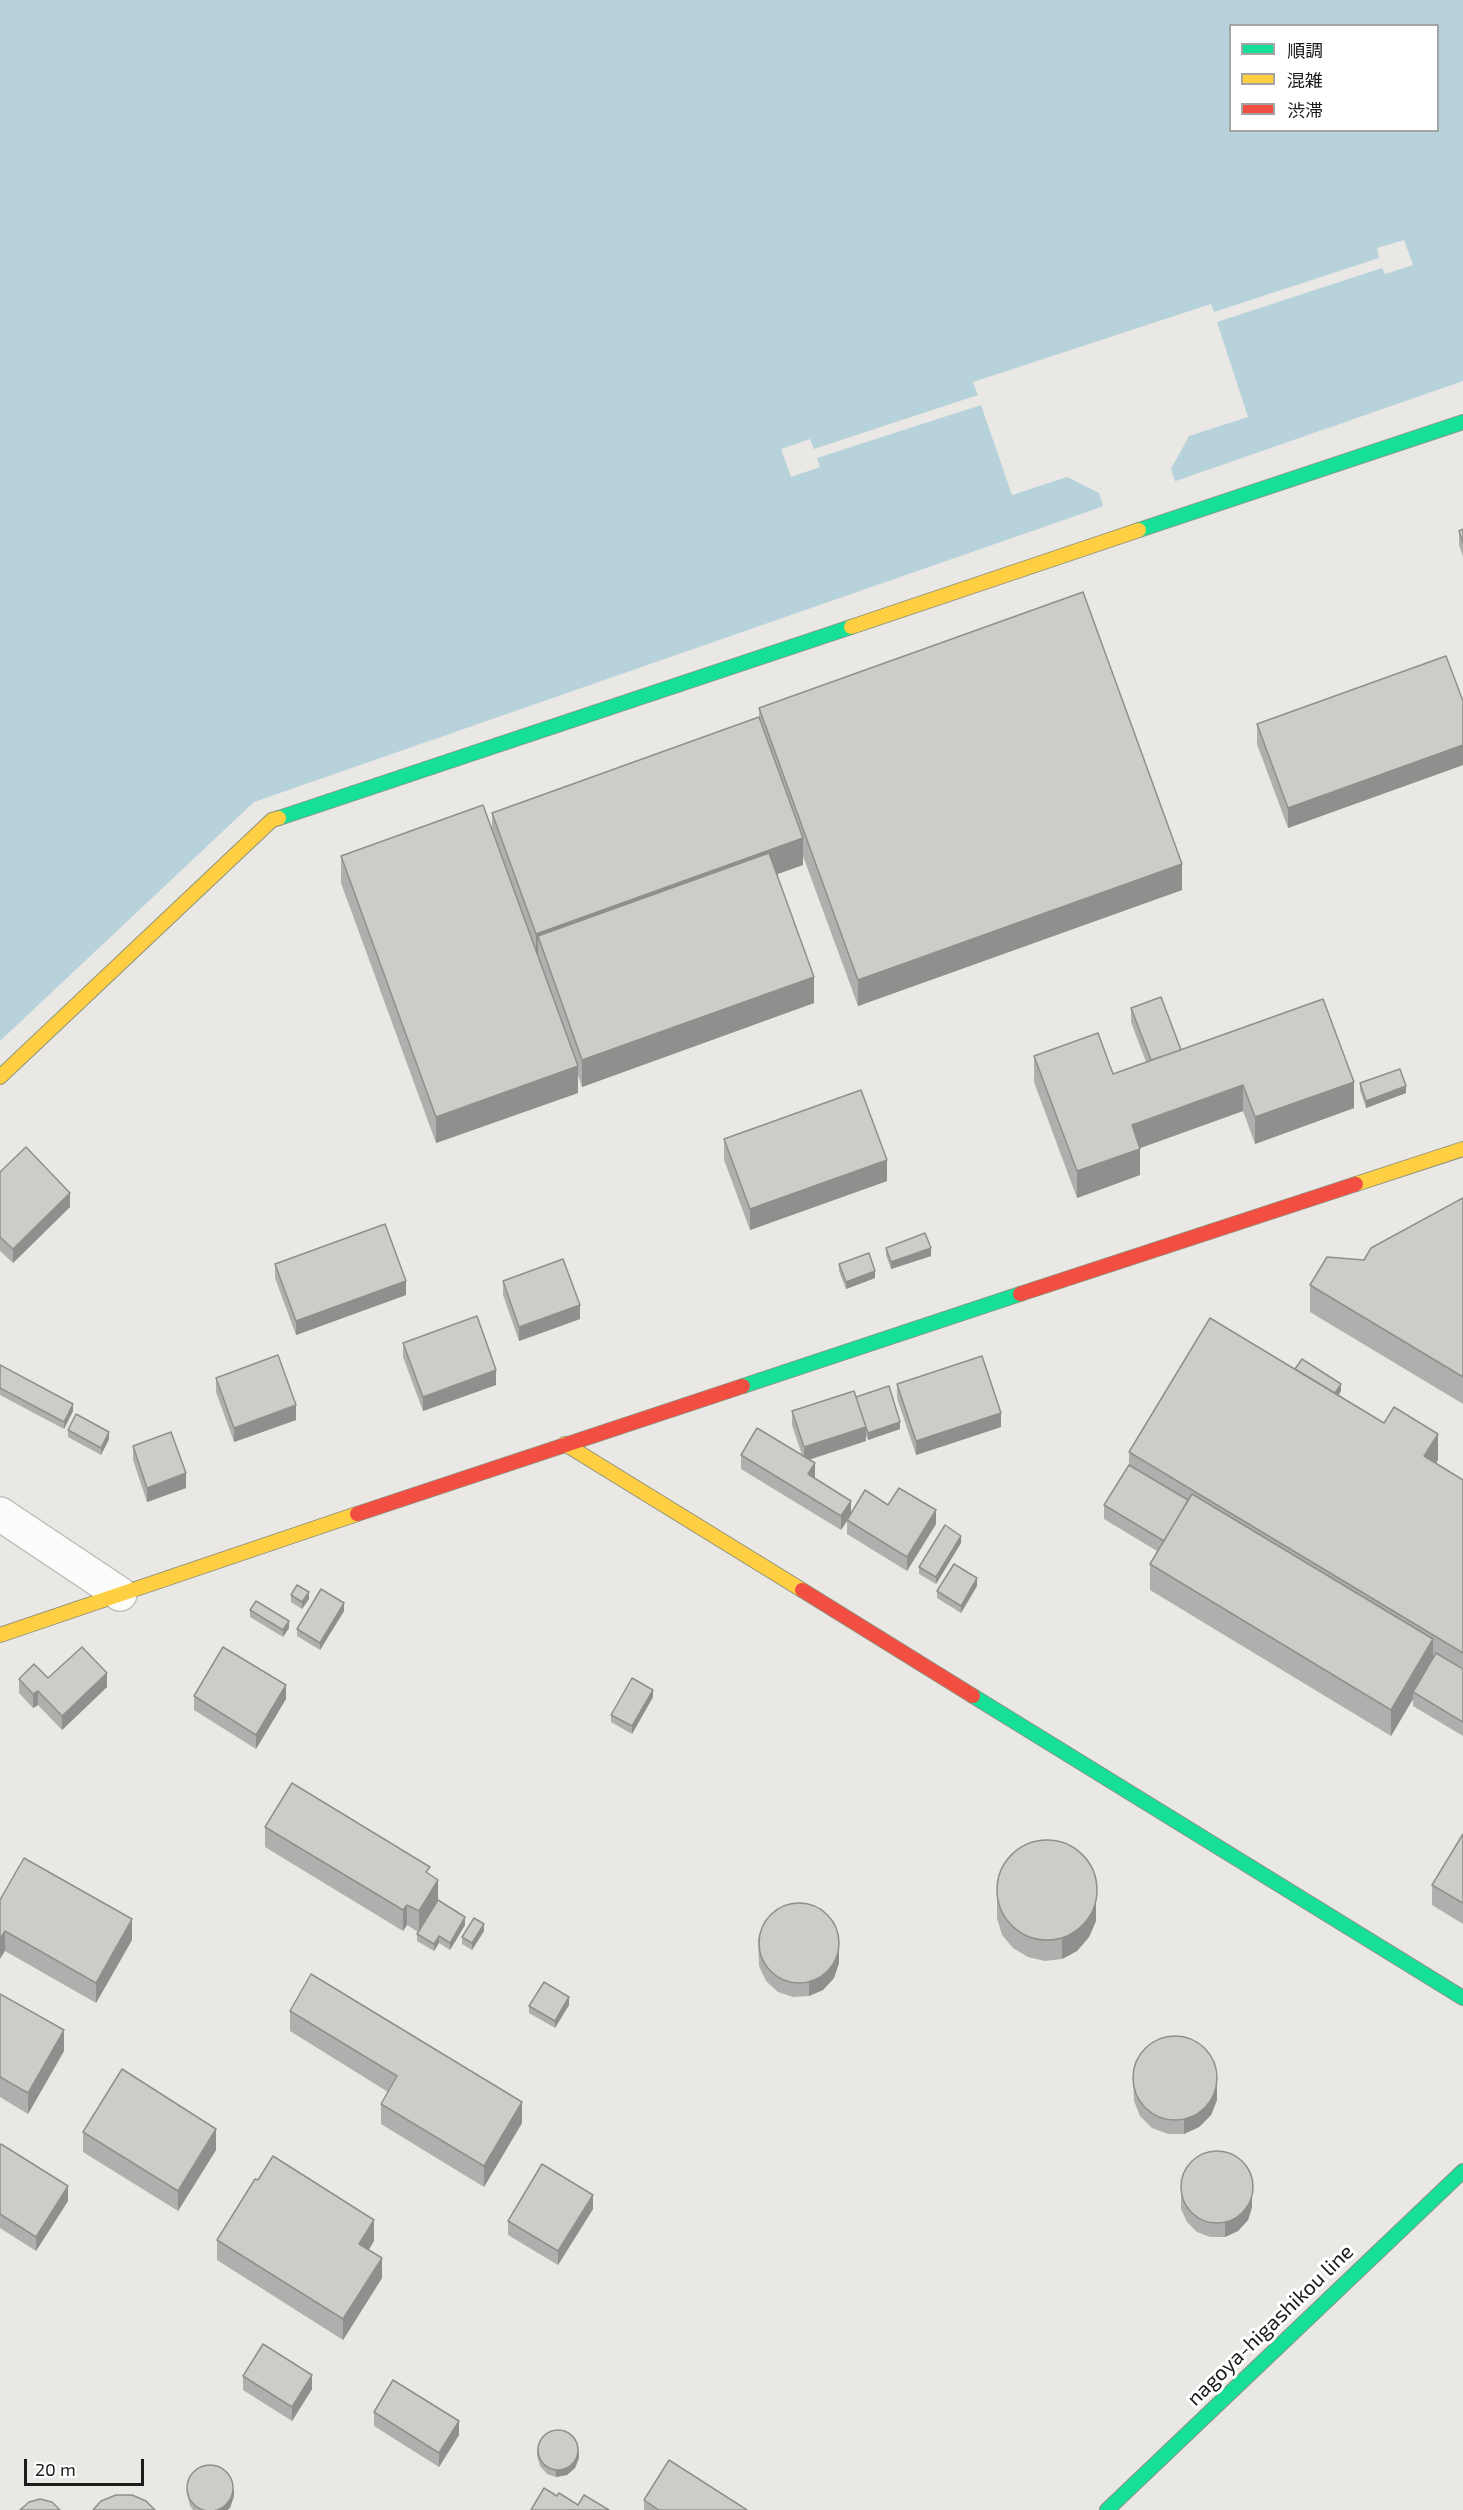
<!DOCTYPE html>
<meta charset="utf-8">
<style>
body{margin:0}
#map{position:relative;width:1463px;height:2510px;overflow:hidden;background:#e9e8e4;font-family:"Exo 2","Noto Sans JP",sans-serif}
canvas{display:block}
.legend{position:absolute;left:1229px;top:24px;width:210px;height:108px;box-sizing:border-box;background:#fff;border:2px solid #a4a4a4;margin:0;padding:8px 10px;list-style:none;font-size:18px;color:#1b1b1b}
.legend li{display:flex;align-items:center;gap:12px;height:30px}
.legend b{width:30px;border:2px solid #a4a4a4}
.scale{position:absolute;left:24px;top:2459px;width:120px;height:27px;box-sizing:border-box;border:3px solid #1b1b1b;border-top:0;padding-left:8px;font-size:18px;line-height:21px;white-space:nowrap;color:#1b1b1b;-webkit-text-stroke:4px #fff;paint-order:stroke}
</style>
<div id="map">
<canvas width="1463" height="2510"></canvas>
<ul class="legend">
<li><b style="height:8px;background:#16e098"></b>順調</li>
<li><b style="height:8px;background:#ffcf43"></b>混雑</li>
<li><b style="height:8px;background:#f24e42"></b>渋滞</li>
</ul>
<div class="scale">20 m</div>
</div>
<script>
const g = document.querySelector('canvas').getContext('2d');
g.lineJoin = 'round';
function fill(path, color) {
  g.fillStyle = color;
  g.fill(path, 'evenodd');
}
function toPath(rows) {
  const path = new Path2D();
  for (const r of rows) {
    if (r.length === 3) {
      path.moveTo(r[0] + r[2], r[1]);
      path.arc(r[0], r[1], r[2], 0, 2 * Math.PI);
      continue;
    }
    path.moveTo(r[0], r[1]);
    for (let i = 2; i < r.length; i += 2) path.lineTo(r[i], r[i + 1]);
  }
  return path;
}
function stroke(path, color, width, dash) {
  g.strokeStyle = color;
  g.lineWidth = width;
  g.lineCap = dash ? 'butt' : 'round';
  g.setLineDash(dash || []);
  g.stroke(path);
}
function drawText(font, color, halo, rows, align = 'center') {
  g.font = font + ' "Exo 2",sans-serif';
  g.lineWidth = 6;
  g.setLineDash([]);
  g.textBaseline = 'middle';
  g.strokeStyle = halo;
  g.fillStyle = color;
  for (const [text, x, y, turn = 0] of rows) {
    g.save();
    g.translate(x, y);
    g.rotate((+turn || 0) * Math.PI / 180);
    g.textAlign = isNaN(turn) ? turn : align;
    if (halo) g.strokeText(text, 0, 0);
    g.fillText(text, 0, 0);
    g.restore();
  }
}
const water = toPath([
 [0,0,1463,0,1463,381,254,802,0,1041],
 [1230,26,1438,26,1438,130,1230,130]
]);
const pier = toPath([
 [1404,240,1413,265,1385,274,1382,268,1217,322,1248,417,1189,436,1171,469,1176,484,1104,509,1099,493,1067,477,1012,495,981,405,817,458,820,467,791,477,781,449,810,439,814,449,978,395,973,382,1211,304,1214,312,1379,258,1377,248]
]);
const street = toPath([
 [0,1514,120,1594]
]);
const fast = toPath([
 [1139,530,1463,422],
 [279,818,851,627],
 [743,1386,1020,1294],
 [973,1696,1463,1998],
 [1107,2510,1463,2171]
]);
const slow = toPath([
 [851,627,1139,530],
 [0,1077,272,820,279,818],
 [1356,1184,1463,1149],
 [565,1444,802,1590],
 [0,1635,357,1514]
]);
const jam = toPath([
 [1020,1294,1356,1184],
 [357,1514,743,1386],
 [802,1590,973,1696]
]);
const wall = toPath([
 [1463,529,1463,557,1459,545,1459,531],
 [1463,701,1463,765,1288,828,1257,744,1257,724],
 [759,708,1182,890,858,1006,803,856,803,865,777,874,814,1003,582,1087,578,1075,578,1093,436,1143,341,883,341,856,492,830,492,813,759,717],
 [1131,1008,1181,1050,1354,1108,1255,1144,1243,1111,1140,1148,1140,1175,1077,1198,1034,1082,1034,1056,1113,1074,1146,1062,1131,1022],
 [1360,1083,1406,1093,1366,1108,1360,1090],
 [724,1139,887,1181,750,1230,724,1160],
 [0,1172,70,1207,13,1263,0,1251],
 [1463,1198,1463,1404,1310,1312,1310,1285,1364,1260],
 [886,1248,931,1256,891,1269,886,1255],
 [275,1264,406,1295,296,1335,275,1278],
 [839,1264,875,1278,846,1289,839,1271],
 [503,1281,580,1319,519,1341,503,1295],
 [403,1343,496,1385,423,1411,403,1357],
 [0,1365,73,1411,64,1429,0,1395],
 [1295,1369,1341,1391,1338,1395,1438,1460,1436,1463,1463,1480,1463,1736,1413,1706,1413,1699,1391,1736,1150,1590,1150,1564,1157,1551,1104,1519,1104,1505,1129,1465,1129,1452],
 [216,1378,296,1420,234,1442,216,1392],
 [897,1384,1001,1427,916,1455,897,1398],
 [856,1397,900,1429,868,1440,866,1436,866,1441,809,1460,815,1477,814,1478,851,1514,888,1505,936,1524,907,1571,847,1534,847,1521,841,1530,741,1469,741,1455,802,1455,792,1425,792,1411],
 [68,1430,109,1439,101,1455,68,1437],
 [133,1446,186,1488,147,1502,133,1460],
 [961,1543,936,1584,919,1574,919,1567],
 [977,1586,961,1613,937,1598,937,1591],
 [291,1595,309,1599,302,1609,291,1602],
 [250,1610,289,1628,283,1637,250,1617],
 [344,1611,320,1650,297,1636,297,1629],
 [19,1679,107,1687,62,1730,38,1705,33,1708,19,1693],
 [194,1696,286,1699,256,1749,194,1710],
 [653,1697,632,1734,611,1722,611,1715],
 [265,1827,430,1875,438,1901,465,1925,450,1950,439,1943,434,1951,417,1941,417,1934,418,1932,407,1925,403,1931,265,1847],
 [1463,1834,1463,1924,1432,1905,1432,1885],
 [997,1898,1096,1904,1096,1921,1089,1937,1077,1951,1062,1959,1045,1961,1028,1957,1013,1948,1002,1935,997,1918],
 [0,1900,132,1940,96,2003,5,1951],
 [484,1931,472,1950,462,1944,462,1937],
 [758,1937,839,1963,834,1978,823,1990,809,1996,793,1997,778,1992,766,1981,759,1966],
 [0,1994,64,2051,28,2114,0,2097],
 [569,2005,555,2028,529,2013,529,2006],
 [290,2011,522,2123,484,2187,381,2124,381,2104,388,2092,290,2031],
 [1133,2070,1217,2100,1211,2115,1199,2127,1184,2134,1168,2134,1152,2128,1140,2116,1134,2101],
 [83,2132,216,2150,178,2211,83,2152],
 [0,2146,68,2201,36,2251,0,2228],
 [1181,2181,1252,2207,1248,2220,1238,2231,1225,2237,1210,2237,1197,2232,1187,2222,1181,2209],
 [593,2209,558,2265,508,2235,508,2221],
 [217,2240,374,2241,369,2250,382,2278,343,2340,217,2260],
 [243,2376,312,2389,292,2421,243,2390],
 [374,2412,459,2435,439,2467,374,2426],
 [537,2448,579,2458,575,2468,567,2475,556,2477,547,2474,540,2466,537,2456],
 [187,2487,234,2496,230,2508,227,2510,193,2510,190,2506,187,2494],
 [644,2500,747,2510,644,2510]
]);
const shadedWall = toPath([
 [1463,745,1463,765,1288,828,1288,808],
 [803,838,803,865,545,957,538,936,538,960,536,961,536,934],
 [1182,864,1182,890,858,1006,858,980],
 [814,977,814,1003,582,1087,582,1060],
 [578,1066,578,1093,436,1143,436,1117],
 [1354,1082,1354,1108,1255,1144,1255,1117],
 [1243,1085,1243,1111,1132,1151,1132,1125],
 [1406,1086,1406,1093,1366,1108,1366,1101],
 [1140,1149,1140,1175,1077,1198,1077,1171],
 [887,1160,887,1181,750,1230,750,1209],
 [70,1193,70,1207,13,1263,13,1249],
 [931,1248,931,1256,891,1269,891,1262],
 [875,1271,875,1278,846,1289,846,1282],
 [406,1281,406,1295,296,1335,296,1321],
 [580,1305,580,1319,519,1341,519,1327],
 [496,1370,496,1385,423,1411,423,1397],
 [1341,1384,1341,1391,1330,1409,1330,1402],
 [73,1404,73,1411,64,1429,64,1422],
 [296,1405,296,1420,234,1442,234,1428],
 [1001,1413,1001,1427,916,1455,916,1441],
 [900,1422,900,1429,868,1440,868,1433],
 [866,1427,866,1441,804,1461,804,1447],
 [109,1432,109,1439,101,1455,101,1448],
 [1438,1434,1438,1460,1424,1483,1424,1456],
 [815,1463,815,1477,808,1489,808,1474],
 [186,1473,186,1488,147,1502,147,1488],
 [851,1501,851,1515,841,1530,841,1516],
 [936,1510,936,1524,907,1571,907,1557],
 [961,1536,961,1543,936,1584,936,1577],
 [977,1578,977,1586,961,1613,961,1606],
 [309,1592,309,1599,302,1609,302,1602],
 [344,1603,344,1611,320,1650,320,1643],
 [289,1621,289,1628,283,1637,283,1630],
 [1433,1639,1433,1666,1413,1692,1413,1699,1391,1736,1391,1710],
 [107,1673,107,1687,62,1730,62,1716],
 [286,1685,286,1699,256,1749,256,1735],
 [653,1690,653,1697,632,1734,632,1726],
 [38,1691,38,1705,33,1708,33,1694],
 [438,1880,438,1900,419,1932,419,1911],
 [1096,1884,1096,1921,1089,1937,1077,1951,1062,1959,1062,1938],
 [407,1905,407,1925,403,1931,403,1910],
 [465,1917,465,1925,450,1950,450,1943],
 [132,1919,132,1940,96,2003,96,1983],
 [484,1924,484,1931,472,1950,472,1943],
 [5,1931,5,1951,0,1959,0,1939],
 [439,1936,439,1943,434,1951,434,1944],
 [839,1949,839,1963,834,1978,823,1990,809,1996,809,1982],
 [569,1997,569,2005,555,2028,555,2021],
 [64,2030,64,2051,28,2114,28,2093],
 [1217,2086,1217,2100,1211,2115,1199,2127,1184,2134,1184,2120],
 [522,2102,522,2123,484,2187,484,2166],
 [216,2129,216,2150,178,2211,178,2191],
 [68,2186,68,2201,36,2251,36,2237],
 [1252,2193,1252,2207,1248,2220,1238,2231,1225,2237,1225,2222],
 [593,2195,593,2209,558,2265,558,2251],
 [374,2220,374,2241,359,2264,359,2244],
 [382,2258,382,2278,343,2340,343,2319],
 [312,2375,312,2389,292,2421,292,2407],
 [459,2421,459,2435,439,2467,439,2453],
 [579,2451,579,2458,575,2468,567,2475,556,2477,556,2470],
 [234,2489,234,2496,230,2508,227,2510,216,2510]
]);
const building = toPath([
 [1463,529,1463,543,1459,531,1463,529],
 [1083,592,1182,864,858,980,759,708,1083,592],
 [1446,656,1463,701,1463,745,1288,808,1257,724,1446,656],
 [759,717,803,838,536,934,492,813,759,717],
 [483,805,578,1066,436,1117,341,856,483,805],
 [769,853,814,977,582,1060,538,936,769,853],
 [1161,997,1181,1050,1151,1060,1131,1008,1161,997],
 [1323,999,1354,1082,1255,1117,1243,1085,1132,1125,1140,1149,1077,1171,1034,1056,1098,1033,1113,1074,1323,999],
 [1400,1069,1406,1086,1366,1101,1360,1083,1400,1069],
 [861,1090,887,1160,750,1209,724,1139,861,1090],
 [26,1147,70,1193,13,1249,0,1237,0,1172,26,1147],
 [1463,1198,1463,1377,1310,1285,1327,1257,1364,1260,1371,1248,1463,1198],
 [385,1224,406,1281,296,1321,275,1264,385,1224],
 [925,1233,931,1248,891,1262,886,1248,925,1233],
 [869,1253,875,1271,846,1282,839,1264,869,1253],
 [563,1259,580,1305,519,1327,503,1281,563,1259],
 [477,1316,496,1370,423,1397,403,1343,477,1316],
 [1210,1318,1384,1423,1394,1407,1438,1434,1424,1456,1463,1480,1463,1653,1129,1452,1210,1318],
 [278,1355,296,1405,234,1428,216,1378,278,1355],
 [982,1356,1001,1413,916,1441,897,1384,982,1356],
 [1302,1359,1341,1384,1335,1393,1295,1369,1302,1359],
 [0,1365,73,1404,64,1422,0,1388,0,1365],
 [889,1386,900,1422,868,1433,856,1397,889,1386],
 [854,1391,866,1427,804,1447,792,1411,854,1391],
 [76,1414,109,1432,101,1448,68,1430,76,1414],
 [757,1428,815,1463,808,1474,851,1501,841,1516,741,1455,757,1428],
 [171,1432,186,1473,147,1488,133,1446,171,1432],
 [1129,1465,1188,1500,1164,1541,1104,1505,1129,1465],
 [899,1488,936,1510,907,1557,847,1520,865,1490,888,1505,899,1488],
 [1192,1494,1433,1639,1391,1710,1150,1564,1192,1494],
 [945,1525,961,1536,936,1577,919,1567,945,1525],
 [954,1564,977,1578,961,1606,937,1591,954,1564],
 [297,1585,309,1592,302,1602,291,1595,297,1585],
 [321,1589,344,1603,320,1643,297,1629,321,1589],
 [256,1601,289,1621,283,1630,250,1610,256,1601],
 [82,1647,107,1673,62,1716,38,1691,33,1694,19,1679,34,1664,48,1678,82,1647],
 [223,1647,286,1685,256,1735,194,1696,223,1647],
 [1436,1653,1463,1669,1463,1722,1413,1692,1436,1653],
 [632,1678,653,1690,632,1726,611,1715,632,1678],
 [292,1783,430,1867,426,1872,438,1880,419,1911,407,1905,403,1910,265,1827,292,1783],
 [1463,1834,1463,1903,1432,1885,1463,1834],
 [1047,1890,50],
 [24,1858,132,1919,96,1983,5,1931,0,1939,0,1900,24,1858],
 [438,1900,465,1917,450,1943,439,1936,434,1944,417,1934,438,1900],
 [799,1943,40],
 [474,1918,484,1924,472,1943,462,1937,474,1918],
 [311,1974,522,2102,484,2166,381,2104,397,2076,290,2011,311,1974],
 [544,1982,569,1997,555,2021,529,2006,544,1982],
 [0,1994,64,2030,28,2093,0,2077,0,1994],
 [1175,2078,42],
 [122,2069,216,2129,178,2191,83,2132,122,2069],
 [1,2144,68,2186,36,2237,0,2214,0,2146,1,2144],
 [1217,2187,36],
 [273,2156,374,2220,359,2244,382,2258,343,2319,217,2240,255,2179,258,2180,273,2156],
 [542,2164,593,2195,558,2251,508,2221,542,2164],
 [263,2344,312,2375,292,2407,243,2376,263,2344],
 [393,2380,459,2421,439,2453,374,2412,393,2380],
 [558,2450,20],
 [669,2460,747,2510,659,2510,644,2500,669,2460],
 [210,2488,23],
 [544,2488,557,2496,559,2493,578,2505,584,2495,609,2510,531,2510,544,2488],
 [116,2495,132,2495,146,2501,155,2510,93,2510,101,2501,116,2495],
 [40,2499,52,2502,60,2510,20,2510,29,2502,40,2499]
]);
const streetNames = [
 ["nagoya-higashikou line",1270,2325,-44]
];
fill(water, '#b8d2db');
fill(pier, '#e9e8e4');
stroke(street, '#c2c2c0', 36);
stroke(fast, '#8e917d', 16);
stroke(slow, '#8e917d', 16);
stroke(jam, '#8e917d', 16);
stroke(street, '#fcfcfb', 33);
stroke(fast, '#16e098', 14);
stroke(slow, '#ffcf43', 14);
stroke(jam, '#f24e42', 14);
fill(wall, '#b1afad');
fill(shadedWall, '#908f8d');
fill(building, '#ceccc9');
stroke(building, '#908f8d', 1.5);
drawText('21px', '#1b1b1b', '#fff', streetNames);
</script>
